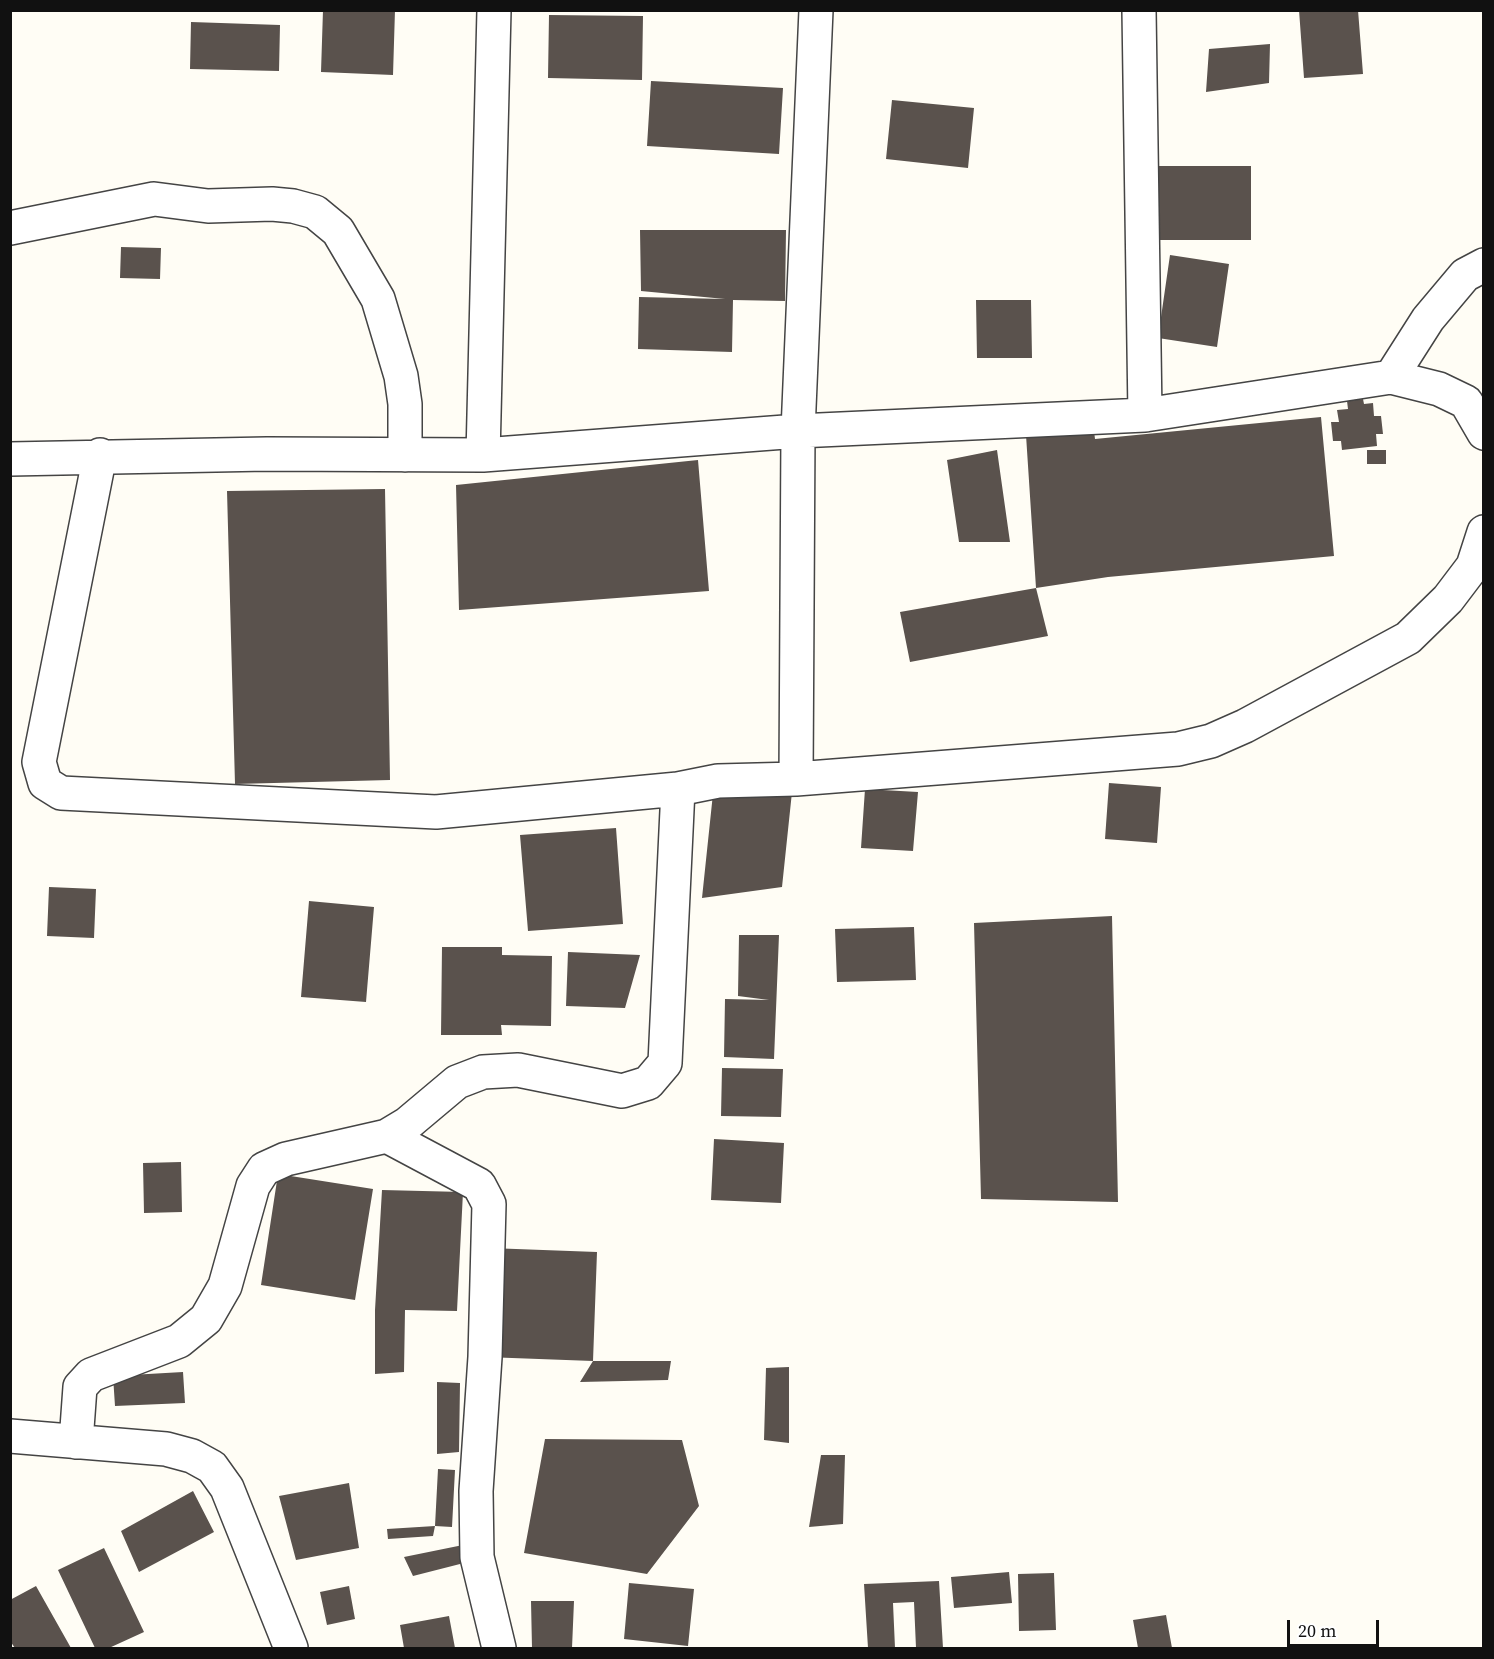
<!DOCTYPE html>
<style>
body{margin:0}
#map{position:relative;width:1494px;height:1659px;overflow:hidden;background:#fffdf5;font-family:"Source Serif 4",serif}
canvas{display:block}
.frame{position:absolute;inset:0;border:12px solid #111;pointer-events:none}
.scale{position:absolute;left:1287px;top:1620px;width:92px;height:27px;box-sizing:border-box;border:3px solid #111;border-top:0;padding-left:8px;font-size:18px;line-height:21px;white-space:nowrap;color:#111;-webkit-text-stroke:4px #fff;paint-order:stroke}
</style>
<div id="map">
<canvas width="1494" height="1659"></canvas>
<div class="frame"></div>
<div class="scale">20 m</div>
</div>
<script>
const g = document.querySelector('canvas').getContext('2d');
g.lineJoin = 'round';
function fill(path, color) {
  g.fillStyle = color;
  g.fill(path, 'evenodd');
}
function toPath(rows) {
  const path = new Path2D();
  for (const r of rows) {
    path.moveTo(r[0], r[1]);
    for (let i = 2; i < r.length; i += 2) path.lineTo(r[i], r[i + 1]);
  }
  return path;
}
function stroke(path, color, width, dash) {
  g.strokeStyle = color;
  g.lineWidth = width;
  g.lineCap = dash ? 'butt' : 'round';
  g.setLineDash(dash || []);
  g.stroke(path);
}
const building = toPath([
 [323,10,395,10,393,75,321,72],
 [1299,10,1358,10,1363,74,1304,78],
 [549,15,643,16,642,80,548,78],
 [191,22,280,25,279,71,190,69],
 [1270,44,1269,83,1206,92,1209,49],
 [651,81,783,88,779,154,647,146],
 [892,100,974,108,968,168,886,159],
 [1159,166,1251,166,1251,240,1159,240],
 [640,230,786,230,785,301,733,300,732,352,638,349,639,297,725,299,641,291],
 [121,247,161,248,160,279,120,278],
 [1170,255,1229,264,1217,347,1158,338],
 [976,300,1031,300,1032,358,977,358],
 [1363,399,1364,404,1373,403,1374,416,1381,416,1383,434,1376,434,1377,446,1342,450,1341,441,1333,441,1331,422,1339,422,1337,410,1348,409,1347,401],
 [1321,417,1334,556,1108,577,1036,588,1048,636,910,662,900,612,1036,588,1026,435,1094,431,1095,439],
 [997,450,1010,542,959,542,947,460],
 [1367,450,1386,450,1386,464,1367,464],
 [698,460,709,591,459,610,456,485],
 [385,489,390,780,235,784,227,491],
 [1109,783,1161,787,1157,843,1105,839],
 [714,784,792,792,782,887,702,898],
 [865,789,918,792,913,851,861,848],
 [616,828,623,924,528,931,520,835],
 [49,887,96,889,94,938,47,936],
 [309,901,374,907,366,1002,301,997],
 [1112,916,1118,1202,981,1199,974,923],
 [914,927,916,980,837,982,835,929],
 [739,935,779,935,774,1059,724,1057,725,999,769,1000,738,996],
 [442,947,502,947,502,955,552,956,551,1026,501,1025,502,1035,441,1035],
 [568,952,640,955,625,1008,566,1006],
 [722,1068,783,1069,781,1117,721,1116],
 [714,1139,784,1143,781,1203,711,1200],
 [181,1162,182,1212,144,1213,143,1163],
 [278,1174,373,1189,355,1300,261,1285],
 [382,1190,463,1192,457,1311,405,1310,404,1372,375,1374,375,1310],
 [489,1248,597,1252,593,1361,485,1357],
 [593,1361,671,1361,668,1380,580,1382],
 [789,1367,789,1443,764,1440,766,1368],
 [183,1372,185,1403,115,1406,113,1376],
 [437,1382,460,1383,459,1452,437,1454],
 [545,1439,682,1440,699,1506,647,1574,524,1553],
 [821,1455,845,1455,843,1524,809,1527],
 [438,1469,455,1470,452,1527,435,1526],
 [349,1483,359,1548,296,1560,279,1496],
 [193,1491,214,1532,139,1572,121,1531],
 [435,1526,433,1536,388,1539,387,1529],
 [463,1545,460,1564,413,1576,404,1557],
 [104,1548,144,1632,109,1648,95,1648,58,1570],
 [1009,1572,1012,1603,954,1608,951,1577],
 [1054,1573,1056,1630,1019,1631,1018,1574],
 [939,1581,943,1648,916,1648,914,1602,893,1603,895,1648,868,1648,864,1584],
 [629,1583,694,1589,688,1646,624,1639],
 [36,1586,71,1648,15,1648,10,1641,10,1600],
 [349,1586,355,1619,327,1625,320,1592],
 [531,1601,574,1601,572,1648,532,1648],
 [1166,1615,1172,1648,1138,1648,1133,1620],
 [449,1616,455,1648,404,1648,400,1625]
]);
const minor = toPath([
 [1139,10,1145,415],
 [10,228,154,199,208,206,272,204,293,206,315,212,338,231,378,299,401,376,405,404,405,455],
 [1391,377,1428,319,1465,275,1484,265],
 [100,455,39,762,45,783,61,793,436,812,678,789,718,781,796,779,1178,749,1211,741,1245,726,1408,638,1448,599,1473,566,1484,532],
 [483,455,494,10],
 [10,459,267,454,483,455,798,431,1145,415,1391,377,1439,389,1466,402,1484,433],
 [796,779,798,431,816,10],
 [387,1136,479,1185,489,1204,485,1357,476,1491,477,1557,499,1648],
 [10,1436,166,1449,192,1456,212,1467,227,1488,291,1648],
 [76,1442,80,1387,91,1375,179,1341,206,1319,225,1286,253,1186,264,1169,286,1159,387,1136,407,1124,457,1082,483,1072,518,1070,622,1091,648,1083,665,1063,678,789]
]);
fill(building, '#5a524d');
stroke(minor, '#444', 36);
stroke(minor, '#fff', 33);
</script>
